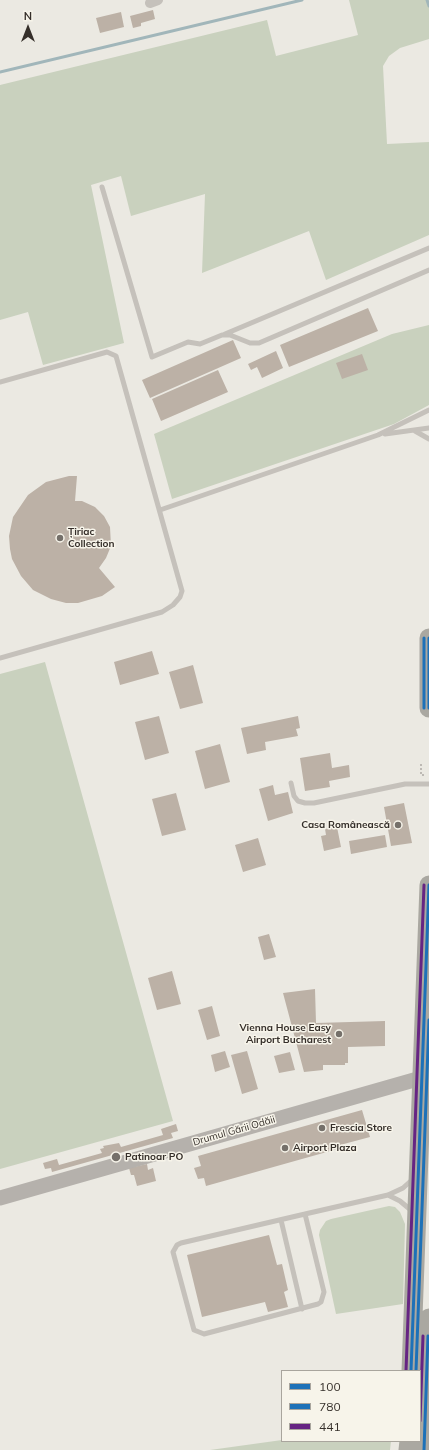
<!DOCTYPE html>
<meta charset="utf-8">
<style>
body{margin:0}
#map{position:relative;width:429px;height:1450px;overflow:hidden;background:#ebe9e2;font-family:Mulish,sans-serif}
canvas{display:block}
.legend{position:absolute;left:281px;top:1370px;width:140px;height:72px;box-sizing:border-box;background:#f7f4ea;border:1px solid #a9a59d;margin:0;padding:5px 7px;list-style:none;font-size:12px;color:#352f2a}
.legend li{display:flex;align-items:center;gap:8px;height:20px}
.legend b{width:20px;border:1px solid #a9a59d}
.north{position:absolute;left:8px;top:8px;width:40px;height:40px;-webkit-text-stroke:3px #f7f4ea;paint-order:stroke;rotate:0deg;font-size:11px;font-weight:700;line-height:16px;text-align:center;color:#352f2a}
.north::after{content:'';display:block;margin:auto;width:14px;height:18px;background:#352f2a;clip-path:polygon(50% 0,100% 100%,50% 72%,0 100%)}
</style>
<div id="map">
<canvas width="429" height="1450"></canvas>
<ul class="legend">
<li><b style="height:5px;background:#1d71b8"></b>100</li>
<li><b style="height:5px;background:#1d71b8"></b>780</li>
<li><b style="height:5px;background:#662483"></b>441</li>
</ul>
<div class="north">N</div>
</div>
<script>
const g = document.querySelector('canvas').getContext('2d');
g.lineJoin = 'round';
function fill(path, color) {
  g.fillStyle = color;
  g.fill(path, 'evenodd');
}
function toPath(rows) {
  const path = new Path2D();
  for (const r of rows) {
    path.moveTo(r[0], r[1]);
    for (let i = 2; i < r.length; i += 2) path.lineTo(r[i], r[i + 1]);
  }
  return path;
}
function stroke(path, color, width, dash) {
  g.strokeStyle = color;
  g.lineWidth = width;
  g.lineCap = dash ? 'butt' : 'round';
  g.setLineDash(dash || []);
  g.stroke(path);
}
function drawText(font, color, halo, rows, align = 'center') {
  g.font = font + ' Mulish,sans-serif';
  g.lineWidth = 3;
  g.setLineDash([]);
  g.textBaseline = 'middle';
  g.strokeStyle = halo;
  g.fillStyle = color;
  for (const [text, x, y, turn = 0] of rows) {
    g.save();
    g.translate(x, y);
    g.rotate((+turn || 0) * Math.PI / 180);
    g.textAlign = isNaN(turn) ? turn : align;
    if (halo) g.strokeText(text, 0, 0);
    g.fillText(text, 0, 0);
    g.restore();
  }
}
const green = toPath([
 [349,0,429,0,429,39,400,48,389,56,383,66,387,144,429,142,429,235,326,280,309,231,202,273,205,194,131,216,121,176,91,185,124,343,43,365,28,312,0,320,0,85,267,20,276,56,358,35],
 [429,325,429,405,394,424,172,499,154,434,392,334],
 [45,662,173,1121,0,1169,0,674],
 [389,1206,395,1207,400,1212,405,1224,403,1304,336,1314,319,1235,320,1230,326,1221,331,1219],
 [282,1440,391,1441,390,1450,210,1450]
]);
const stream = toPath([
 [427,0,429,6],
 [0,72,302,0]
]);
const building = toPath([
 [153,10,155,19,141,23,141,26,133,28,130,16],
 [121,12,124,27,100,33,96,18],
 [368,308,378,331,289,367,280,345],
 [233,340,241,358,150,398,142,380],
 [276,351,283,368,262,378,257,367,251,370,248,364],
 [362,354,368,370,342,379,336,363],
 [218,370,228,392,161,421,152,399],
 [69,476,77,476,75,501,82,501,95,507,104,516,110,527,111,546,106,558,99,568,115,587,102,596,78,603,66,603,51,599,33,590,21,576,12,559,10,549,9,536,13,517,28,495,46,482],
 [152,651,159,674,120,685,114,662],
 [193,665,203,703,180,709,169,672],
 [159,716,169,753,145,760,135,722],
 [298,716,300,728,296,729,298,736,265,742,266,750,247,754,241,728],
 [220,744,230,782,205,789,195,751],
 [330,753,332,768,349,765,350,777,329,781,330,787,305,791,300,758],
 [273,785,275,795,288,792,293,813,268,821,259,789],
 [176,793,186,830,162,836,152,799],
 [404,803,412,843,391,846,384,807],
 [337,827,341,847,324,851,321,836,326,835,325,829],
 [385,835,387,847,351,854,349,841],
 [258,838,266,865,243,872,235,845],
 [269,934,276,957,264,960,258,937],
 [172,971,181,1004,157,1010,148,978],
 [315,989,316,1023,385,1021,385,1046,348,1047,348,1063,345,1063,345,1065,323,1065,323,1070,304,1072,283,993],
 [212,1006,220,1036,207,1040,198,1010],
 [225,1051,230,1067,215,1072,211,1055],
 [247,1051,258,1089,242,1094,231,1055],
 [290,1052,295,1070,279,1073,274,1056],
 [362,1110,370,1137,340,1145,341,1148,206,1186,204,1178,198,1179,194,1168,201,1166,198,1156],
 [176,1124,178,1131,171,1133,173,1138,52,1172,51,1168,45,1169,43,1163,57,1159,59,1165,102,1153,100,1149,104,1148,103,1146,119,1143,121,1147,163,1135,161,1129],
 [147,1164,148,1170,153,1168,156,1181,137,1186,134,1175,131,1175,129,1168],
 [269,1235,277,1265,282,1264,288,1290,284,1292,288,1307,268,1312,265,1302,202,1317,187,1255]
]);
const path = toPath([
 [421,764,421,775,426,775]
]);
const lane = toPath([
 [102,187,152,357,188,342,200,344,222,335,230,335,250,343,259,343,429,270],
 [225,334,429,248],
 [0,382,107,352,116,356,182,591,180,597,173,605,162,612,0,658],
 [415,431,429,439],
 [385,434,429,428],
 [160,510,378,435,429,410],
 [291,783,294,796,298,801,305,803,314,803,405,784,429,784],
 [388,1195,400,1201,412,1211],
 [305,1214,324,1292,321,1302,318,1304,204,1334,194,1330,173,1252,177,1245,181,1243,305,1214,388,1195,403,1188,413,1179],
 [281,1220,302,1309]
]);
const street = toPath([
 [150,3,158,0]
]);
const secondary = toPath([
 [0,1198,421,1078]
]);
const highway = toPath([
 [429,638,429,708],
 [411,1371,429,885],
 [408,1450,409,1441],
 [424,1450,429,1318]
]);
const bus1 = toPath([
 [429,638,429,708],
 [411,1371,429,885],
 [424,1450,428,1336]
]);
const bus2 = toPath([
 [424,638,424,708],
 [416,1371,429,1020]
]);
const bus3 = toPath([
 [406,1371,424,885],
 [420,1421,423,1336]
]);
const markers = [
 [60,538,4,"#75706a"],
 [398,825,4,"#75706a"],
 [339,1034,4,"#75706a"],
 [322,1128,4,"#75706a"],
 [285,1148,4,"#75706a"],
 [116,1157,5,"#75706a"]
];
const poiNames = [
 ["Țiriac",68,532],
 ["Collection",68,544],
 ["Casa Românească",390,825,"right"],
 ["Vienna House Easy",331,1028,"right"],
 ["Airport Bucharest",331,1040,"right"],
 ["Frescia Store",330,1128],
 ["Airport Plaza",293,1148],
 ["Patinoar PO",125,1157]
];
const streetNames = [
 ["Drumul Gării Odăii",234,1131,-16]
];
fill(green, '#c9d1be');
stroke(stream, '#a1b6ba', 3);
fill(building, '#bcb1a6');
stroke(path, '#bdb9b4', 2, [2, 2]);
stroke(lane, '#c5c1bb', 5);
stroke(street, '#c5c1bb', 10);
stroke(secondary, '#b5b1ac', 15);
stroke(highway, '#aaa8a1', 19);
stroke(bus1, '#1d71b8', 3);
stroke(bus2, '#1d71b8', 3);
stroke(bus3, '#662483', 3);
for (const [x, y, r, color] of markers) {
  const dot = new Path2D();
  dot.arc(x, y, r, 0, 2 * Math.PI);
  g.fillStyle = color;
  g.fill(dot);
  stroke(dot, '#f7f4ea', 1.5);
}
drawText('bold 10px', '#352f2a', '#f7f4ea', poiNames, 'left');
drawText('10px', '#352f2a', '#f7f4ea', streetNames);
</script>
